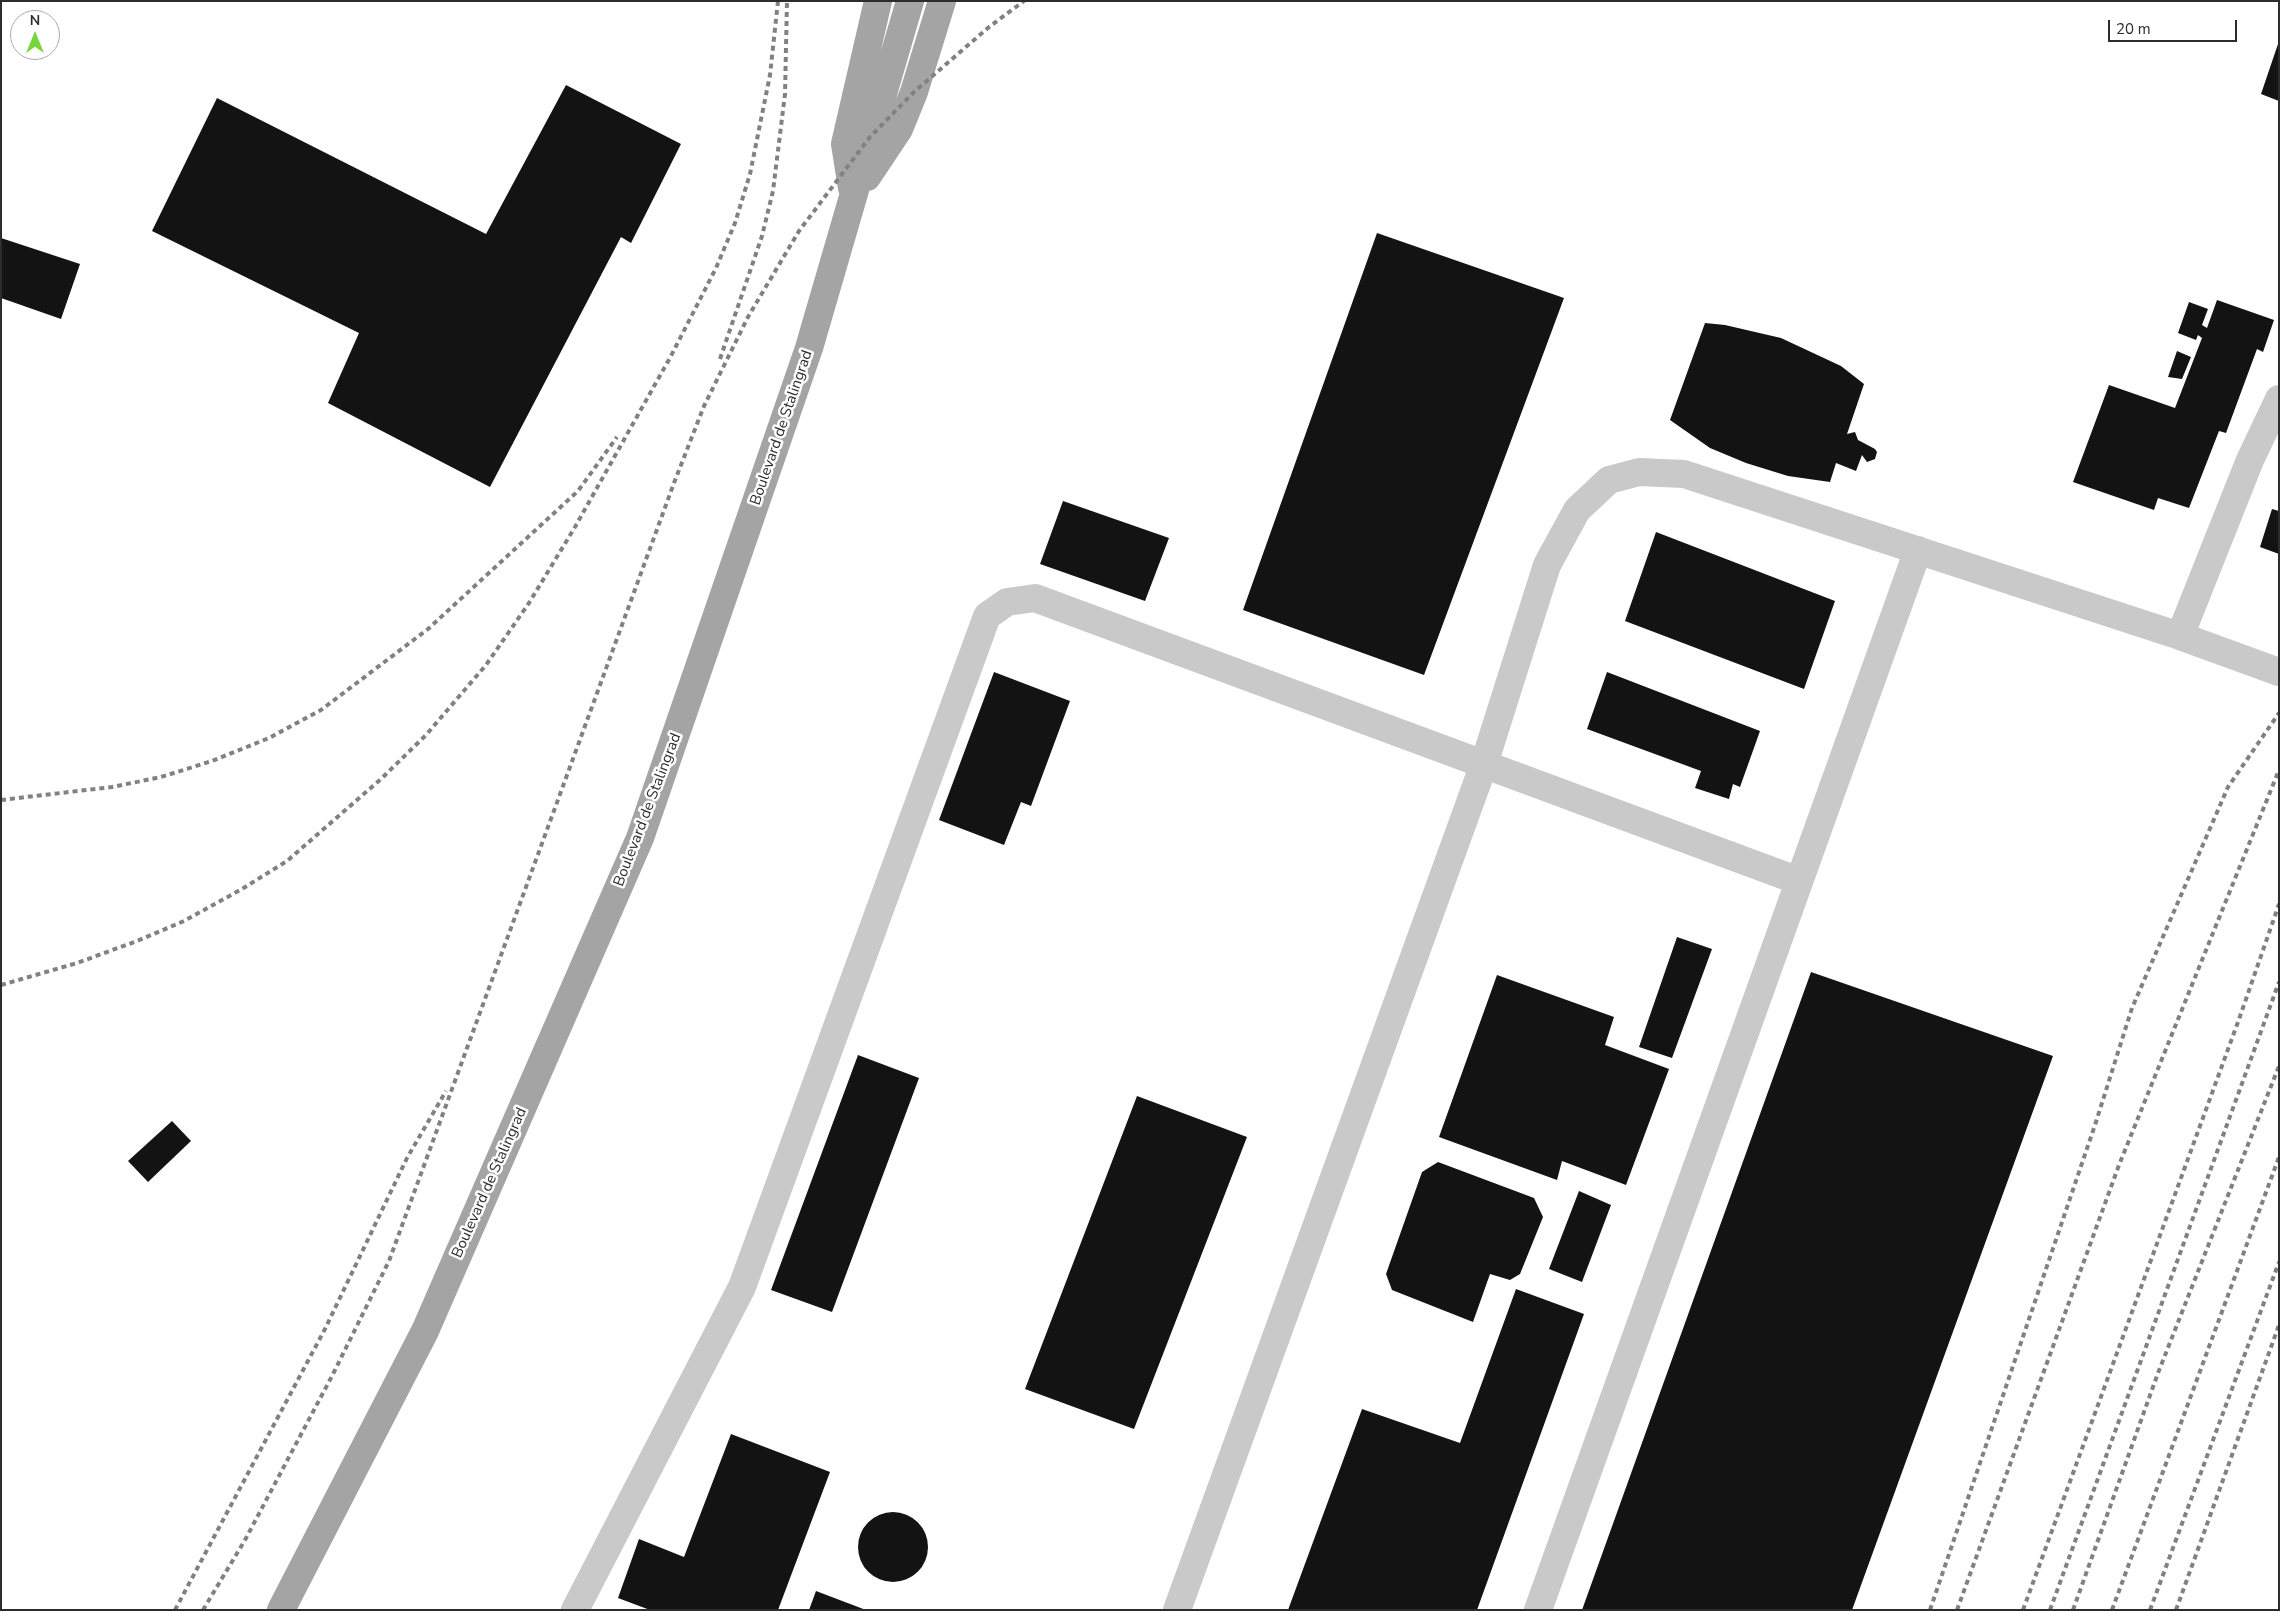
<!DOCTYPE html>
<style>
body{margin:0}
#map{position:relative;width:2280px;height:1611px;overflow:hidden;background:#fff;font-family:"Nunito Sans",sans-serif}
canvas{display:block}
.frame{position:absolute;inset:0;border:2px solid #2c2c2c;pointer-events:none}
.north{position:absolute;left:10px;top:10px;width:50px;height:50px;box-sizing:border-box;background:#fff;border:1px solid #ababab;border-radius:50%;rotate:0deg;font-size:14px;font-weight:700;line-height:20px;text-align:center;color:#2c2c2c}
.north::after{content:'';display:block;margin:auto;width:18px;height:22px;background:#78d53c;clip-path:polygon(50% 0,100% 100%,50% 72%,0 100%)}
.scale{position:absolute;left:2108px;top:20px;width:129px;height:22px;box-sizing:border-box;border:2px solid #2c2c2c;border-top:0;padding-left:6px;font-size:15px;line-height:18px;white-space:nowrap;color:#2c2c2c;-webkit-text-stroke:4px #fff;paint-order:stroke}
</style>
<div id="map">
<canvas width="2280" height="1611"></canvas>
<div class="frame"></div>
<div class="north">N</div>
<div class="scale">20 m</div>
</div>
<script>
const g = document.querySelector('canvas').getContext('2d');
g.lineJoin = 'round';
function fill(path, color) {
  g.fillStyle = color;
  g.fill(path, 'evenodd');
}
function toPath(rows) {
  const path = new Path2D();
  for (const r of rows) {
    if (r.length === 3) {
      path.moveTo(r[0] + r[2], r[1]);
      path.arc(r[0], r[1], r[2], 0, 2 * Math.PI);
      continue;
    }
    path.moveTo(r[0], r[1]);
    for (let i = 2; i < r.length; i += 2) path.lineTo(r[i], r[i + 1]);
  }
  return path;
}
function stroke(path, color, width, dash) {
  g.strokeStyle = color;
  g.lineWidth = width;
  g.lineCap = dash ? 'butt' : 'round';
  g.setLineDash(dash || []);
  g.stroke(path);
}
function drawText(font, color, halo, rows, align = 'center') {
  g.font = font + ' "Nunito Sans",sans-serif';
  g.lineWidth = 5;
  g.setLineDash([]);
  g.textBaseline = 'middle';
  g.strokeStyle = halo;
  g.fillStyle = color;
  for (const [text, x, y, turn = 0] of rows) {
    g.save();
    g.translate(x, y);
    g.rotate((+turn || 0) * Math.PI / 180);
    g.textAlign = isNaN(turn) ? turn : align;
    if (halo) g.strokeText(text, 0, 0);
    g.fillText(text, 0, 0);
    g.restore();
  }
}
const building = toPath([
 [2278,44,2279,44,2279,101,2261,94],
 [566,85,681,144,631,243,621,237,490,487,328,403,359,333,152,231,217,98,486,234],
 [1377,233,1564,298,1424,675,1243,610],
 [1,238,80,264,61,319,1,298],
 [2217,300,2274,320,2263,352,2257,349,2226,433,2219,431,2189,508,2158,498,2154,510,2073,482,2109,385,2175,408,2202,338,2198,335,2196,340,2178,333,2189,302,2208,309,2202,325,2207,328],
 [1705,323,1725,325,1781,338,1841,366,1864,384,1847,434,1855,432,1858,440,1875,449,1877,452,1875,459,1867,462,1862,455,1856,471,1836,463,1830,482,1788,476,1746,463,1710,448,1670,420],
 [2177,351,2191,357,2182,379,2168,377],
 [1063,501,1169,538,1145,601,1040,564],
 [2272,509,2279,511,2279,554,2260,547],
 [1656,532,1835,601,1804,689,1625,621],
 [994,672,1070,701,1031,806,1021,802,1004,845,939,820],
 [1607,672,1760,731,1740,787,1733,784,1729,799,1695,788,1701,771,1587,729],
 [1677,937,1712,949,1672,1058,1639,1047],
 [1811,972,2053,1056,1852,1610,1582,1610],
 [1497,975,1614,1017,1605,1045,1669,1069,1626,1185,1562,1161,1557,1180,1439,1137],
 [858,1055,919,1078,832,1312,771,1290],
 [1137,1096,1247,1137,1134,1429,1025,1389],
 [172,1121,191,1141,148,1182,128,1161],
 [1438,1162,1534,1198,1543,1217,1520,1274,1510,1280,1490,1274,1473,1322,1392,1290,1386,1274,1422,1172],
 [1579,1191,1611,1205,1582,1282,1549,1269],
 [1516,1289,1584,1314,1477,1610,1288,1610,1362,1409,1460,1443],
 [731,1434,830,1472,778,1610,650,1610,618,1598,639,1539,684,1557],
 [893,1547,35],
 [816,1591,866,1610,809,1610]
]);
const minor = toPath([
 [2180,636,2250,460,2279,399],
 [575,1610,742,1287,987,616,1007,602,1035,598,1799,881],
 [1177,1610,1484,764,1547,565,1577,510,1609,480,1639,472,1684,474,2180,636,2279,672],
 [1538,1610,1918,550]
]);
const major = toPath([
 [867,177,899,129,914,92,942,1],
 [852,188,845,144,878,1],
 [281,1610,425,1331,640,838,809,348,910,1]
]);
const rail = toPath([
 [720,359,762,236,773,191,785,94,787,1],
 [1,800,112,787,161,777,212,761,269,738,321,710,428,629,578,491,617,437],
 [1,985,77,963,137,941,184,921,242,889,287,861,381,779,426,735,486,665,529,603,575,527,671,356,716,268,735,223,750,174,770,75,778,1],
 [175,1610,325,1329,407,1158,446,1091],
 [203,1610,245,1540,332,1376,389,1261,674,483,704,406,748,317,799,231,870,137,914,92,989,27,1024,1],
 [1930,1610,2095,1125,2132,1008,2228,787,2279,713],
 [1957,1610,2119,1165,2279,770],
 [2023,1610,2238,1022,2279,904],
 [2050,1610,2279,982],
 [2073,1610,2158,1373,2279,1066],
 [2112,1610,2279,1157],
 [2150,1610,2279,1262],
 [2176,1610,2279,1325]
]);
const streetNames = [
 ["Boulevard de Stalingrad",782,428,-71],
 ["Boulevard de Stalingrad",648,810,-69],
 ["Boulevard de Stalingrad",490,1183,-66]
];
fill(building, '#131313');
stroke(minor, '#c9c9c9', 28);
stroke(major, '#a4a4a4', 28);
stroke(rail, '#818181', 4, [5, 4]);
drawText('15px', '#2c2c2c', '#fff', streetNames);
</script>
